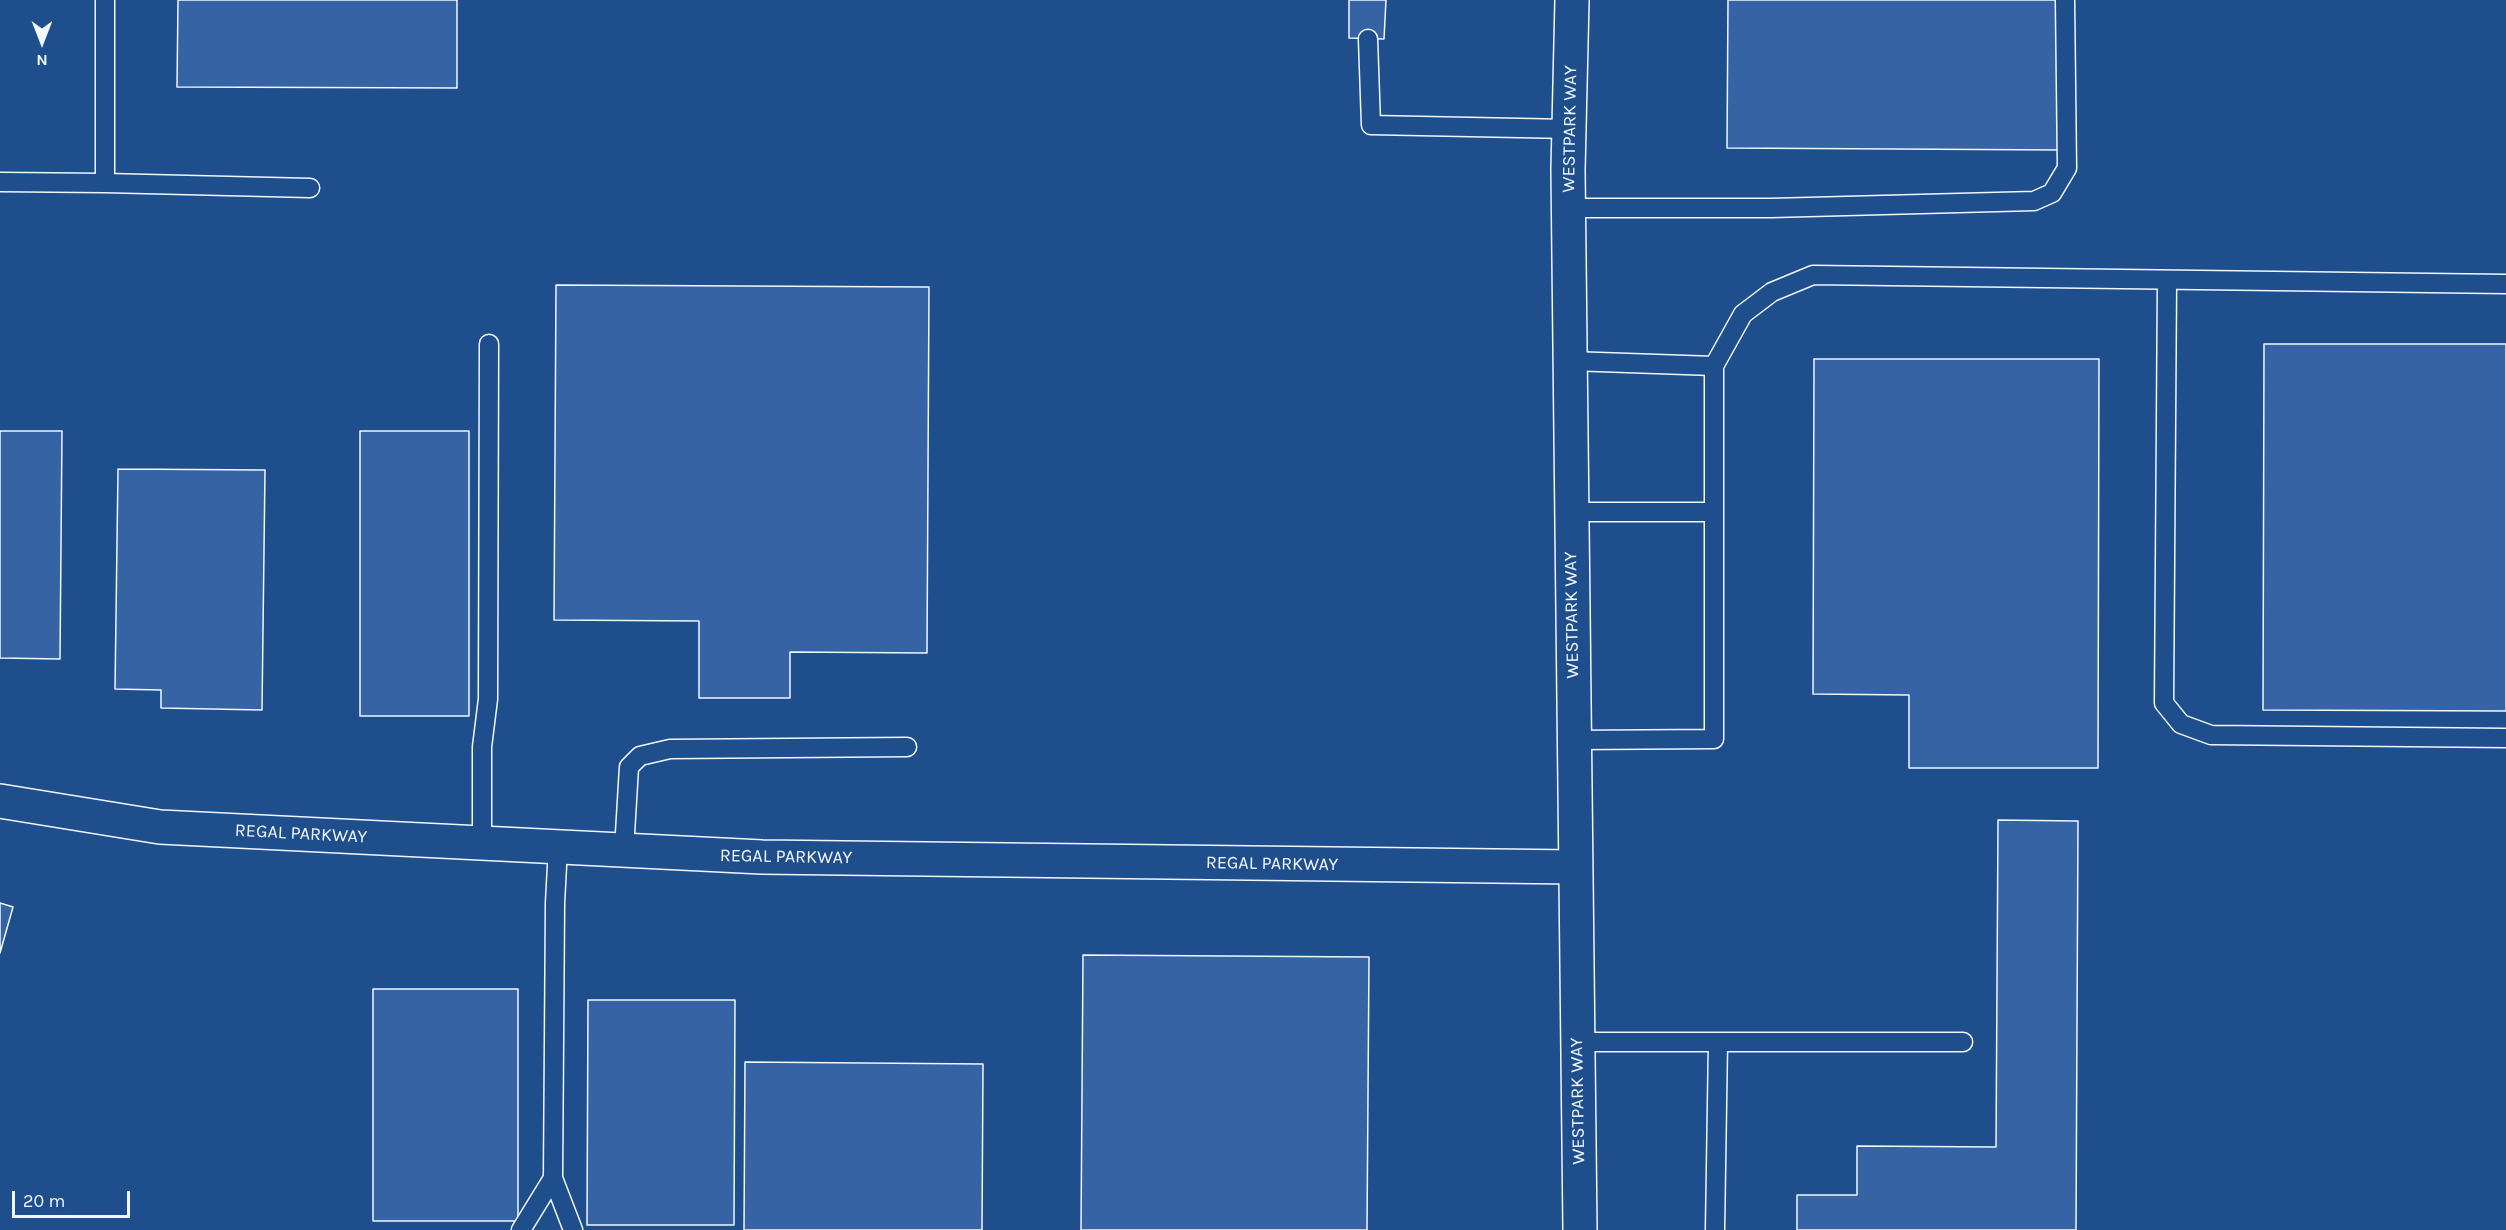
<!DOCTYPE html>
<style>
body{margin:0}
#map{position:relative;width:2506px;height:1230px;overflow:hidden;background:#1f4e8c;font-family:Karla,sans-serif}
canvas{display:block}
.north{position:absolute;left:12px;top:12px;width:60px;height:60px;-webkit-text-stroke:4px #1f4e8c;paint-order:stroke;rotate:180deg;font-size:16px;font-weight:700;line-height:24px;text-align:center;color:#f2f6ff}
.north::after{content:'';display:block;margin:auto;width:21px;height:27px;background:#f2f6ff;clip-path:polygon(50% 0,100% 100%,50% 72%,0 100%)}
.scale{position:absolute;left:12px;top:1191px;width:118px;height:27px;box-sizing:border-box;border:3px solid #f2f6ff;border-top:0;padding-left:8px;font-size:18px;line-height:21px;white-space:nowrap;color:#f2f6ff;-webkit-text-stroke:4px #1f4e8c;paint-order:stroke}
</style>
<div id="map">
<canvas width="2506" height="1230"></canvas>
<div class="north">N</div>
<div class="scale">20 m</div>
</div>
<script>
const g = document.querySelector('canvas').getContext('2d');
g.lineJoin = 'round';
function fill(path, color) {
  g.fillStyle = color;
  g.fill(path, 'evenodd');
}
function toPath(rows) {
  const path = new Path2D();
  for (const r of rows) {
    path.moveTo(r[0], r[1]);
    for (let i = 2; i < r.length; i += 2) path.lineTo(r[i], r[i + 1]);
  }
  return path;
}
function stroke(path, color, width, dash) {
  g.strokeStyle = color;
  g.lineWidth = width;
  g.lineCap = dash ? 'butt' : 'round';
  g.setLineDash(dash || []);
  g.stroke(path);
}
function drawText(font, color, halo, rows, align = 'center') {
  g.font = font + ' Karla,sans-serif';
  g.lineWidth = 4.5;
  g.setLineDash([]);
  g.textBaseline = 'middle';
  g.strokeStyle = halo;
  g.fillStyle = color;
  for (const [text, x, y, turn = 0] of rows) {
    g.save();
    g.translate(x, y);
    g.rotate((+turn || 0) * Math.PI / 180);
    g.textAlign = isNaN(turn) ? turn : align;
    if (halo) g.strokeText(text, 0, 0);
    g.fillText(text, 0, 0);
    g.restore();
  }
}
const building = toPath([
 [178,0,457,0,457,88,177,87,178,0],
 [1349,0,1386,0,1384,39,1349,38,1349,0],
 [1728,0,2062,0,2061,150,1727,148,1728,0],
 [556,285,929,287,927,653,790,652,790,698,699,698,699,621,554,620,556,285],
 [2264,344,2506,344,2506,711,2263,710,2264,344],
 [1814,359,2099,359,2098,768,1909,768,1909,695,1813,694,1814,359],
 [0,431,62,431,60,659,0,658,0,431],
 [360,431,469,431,469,716,360,716,360,431],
 [118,469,265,470,262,710,161,708,161,690,115,689,118,469],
 [1998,820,2078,821,2076,1230,1797,1230,1797,1195,1857,1195,1857,1146,1996,1147,1998,820],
 [0,903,13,907,0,953,0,903],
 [1083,955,1369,957,1367,1230,1081,1230,1083,955],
 [373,989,518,989,518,1221,373,1221,373,989],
 [588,1000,735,1000,734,1225,587,1225,588,1000],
 [745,1062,983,1064,982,1230,744,1230,745,1062]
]);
const service = toPath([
 [1368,39,1371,125,1569,129],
 [0,182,105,183,105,0],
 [105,183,310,188],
 [1568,208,1771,208,2034,201,2052,193,2067,168,2065,0],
 [2167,280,2164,703,2181,724,2211,735,2506,738],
 [1570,361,1714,366,1714,739,1574,740],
 [1714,366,1743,314,1772,292,1813,275,2506,284],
 [1571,512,1714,512],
 [482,843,482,747,488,699,489,344],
 [624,850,629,767,640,756,670,749,907,747],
 [1577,1042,1963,1042],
 [553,1178,573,1230],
 [521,1230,553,1178,555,903,558,847],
 [1715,1230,1718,1042]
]);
const minor = toPath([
 [0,801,160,827,762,857,1575,867]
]);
const tertiary = toPath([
 [1572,0,1568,170,1580,1230]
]);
const streetNames = [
 ["WESTPARK WAY",1570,129,-89],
 ["WESTPARK WAY",1572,615,-91],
 ["REGAL PARKWAY",301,834,3],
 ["REGAL PARKWAY",786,857,1],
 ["REGAL PARKWAY",1272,864,1],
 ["WESTPARK WAY",1578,1101,-91]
];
fill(building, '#3563a3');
stroke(building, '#f2f6ff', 1.5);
stroke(service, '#f2f6ff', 21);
stroke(minor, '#f2f6ff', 36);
stroke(tertiary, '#f2f6ff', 36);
stroke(service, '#1f4e8c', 18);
stroke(minor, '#1f4e8c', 33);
stroke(tertiary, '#1f4e8c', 33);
drawText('18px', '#f2f6ff', '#1f4e8c', streetNames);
</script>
